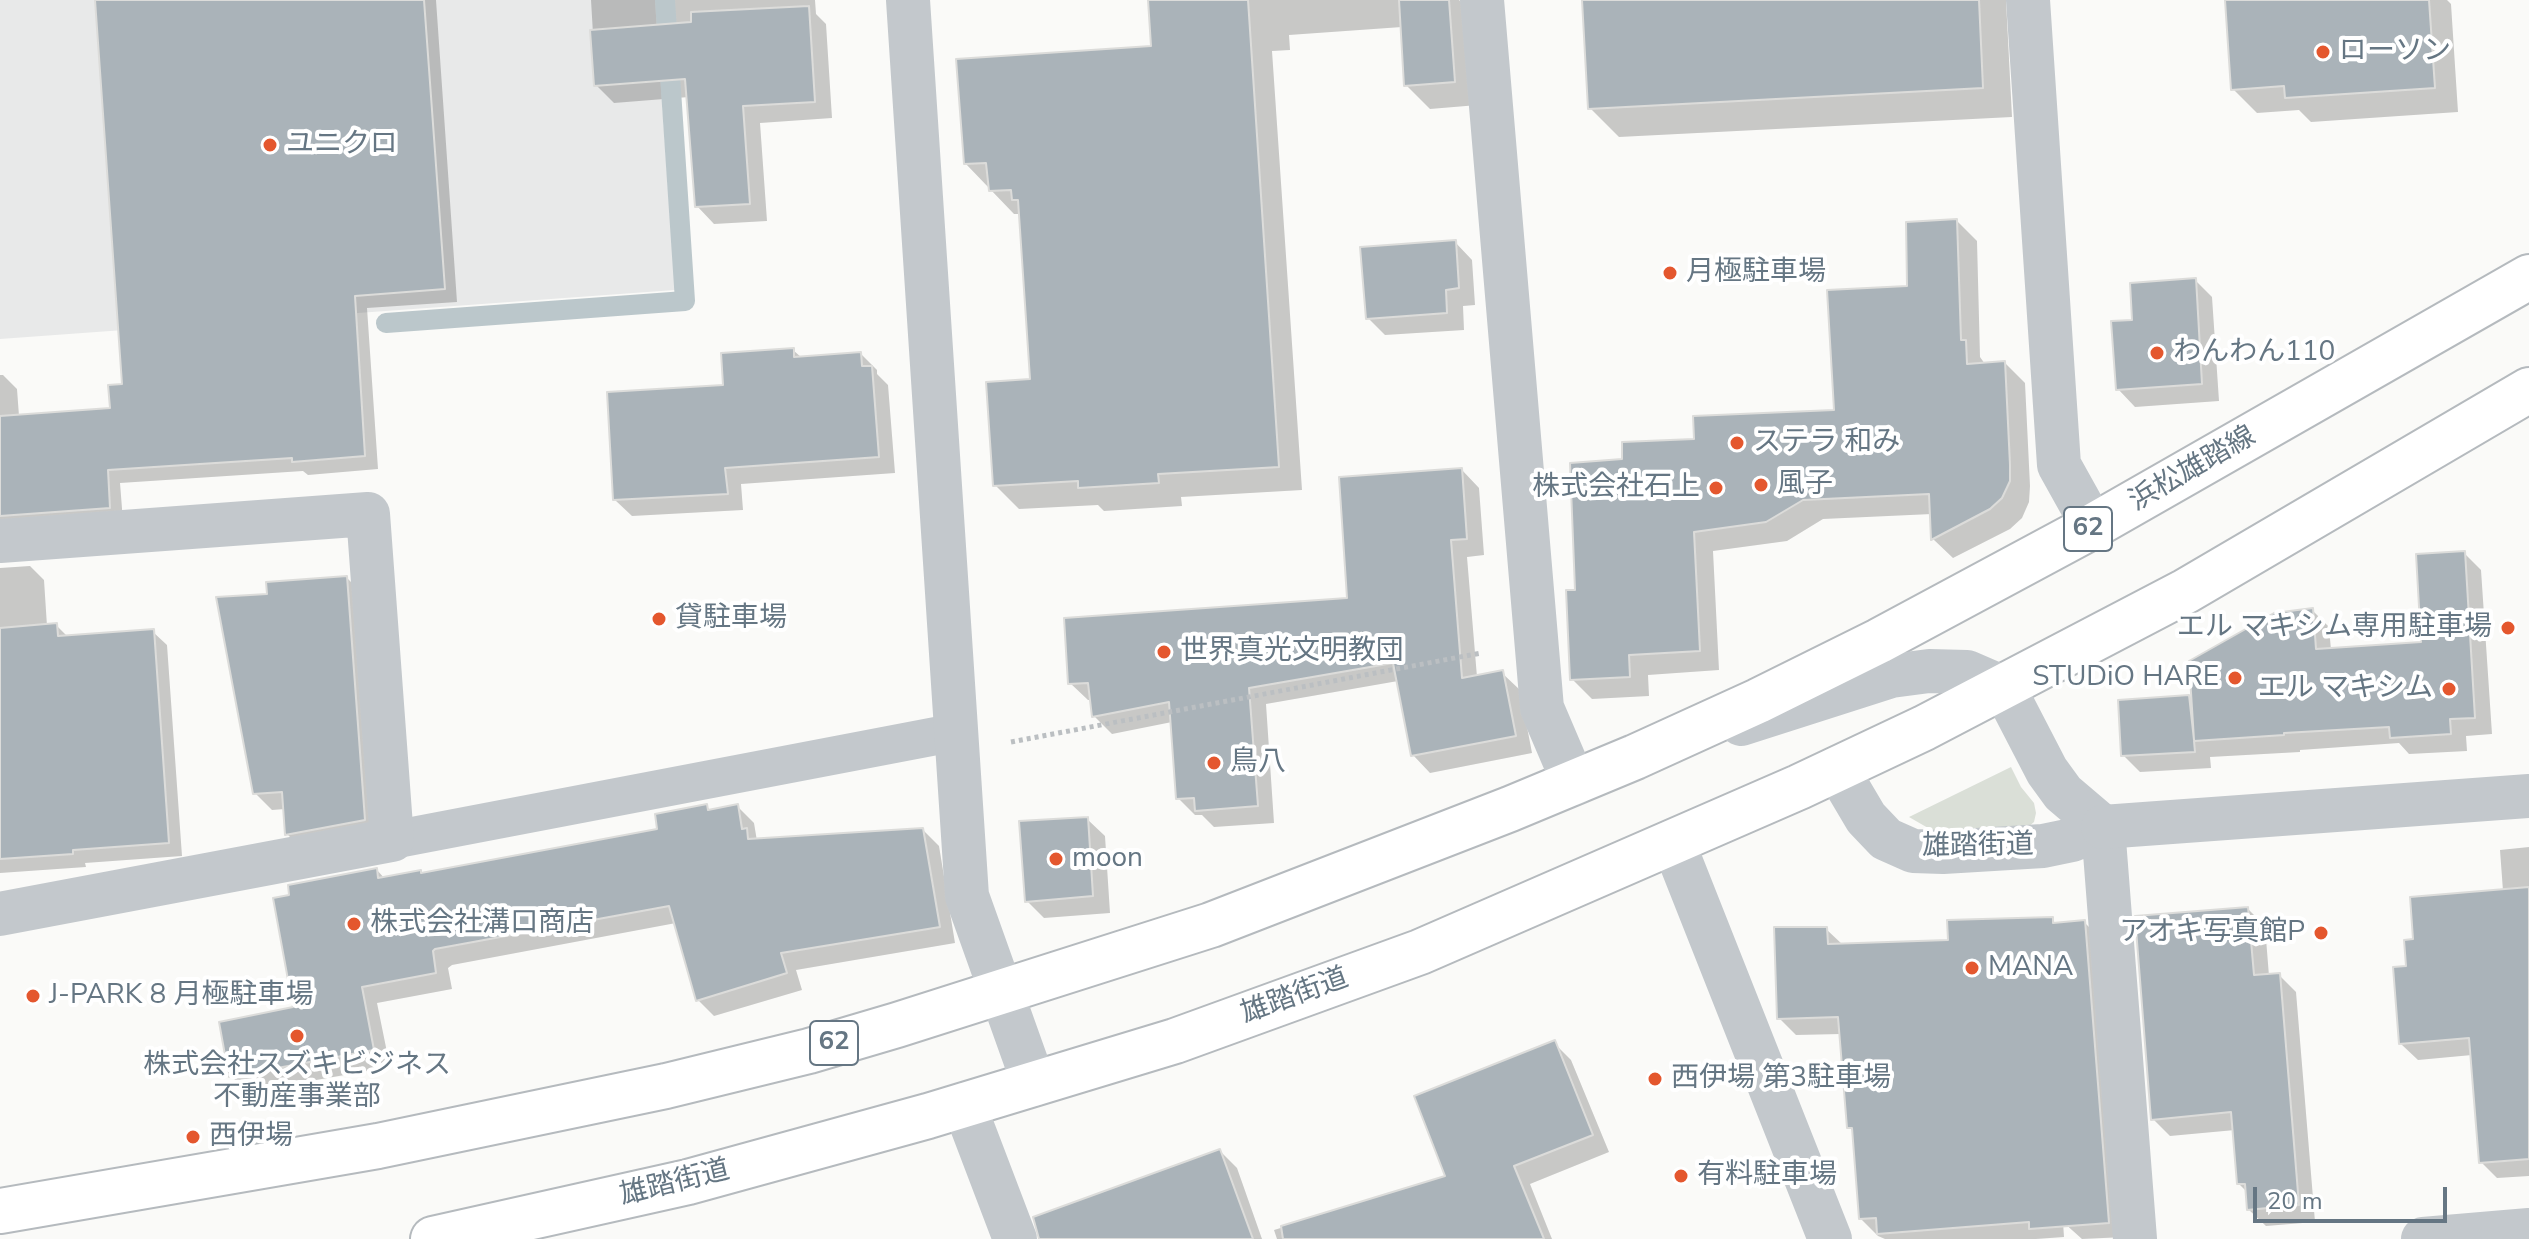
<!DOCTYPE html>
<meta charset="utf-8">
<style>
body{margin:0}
#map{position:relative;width:2529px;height:1239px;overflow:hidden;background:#fafaf8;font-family:"Nunito Sans",sans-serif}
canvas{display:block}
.scale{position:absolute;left:2253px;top:1187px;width:194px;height:36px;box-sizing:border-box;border:4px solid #657683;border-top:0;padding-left:10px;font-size:24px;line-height:28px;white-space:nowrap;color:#657683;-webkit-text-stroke:6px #fff;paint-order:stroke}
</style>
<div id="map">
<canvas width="2529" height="1239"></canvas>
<div class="scale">20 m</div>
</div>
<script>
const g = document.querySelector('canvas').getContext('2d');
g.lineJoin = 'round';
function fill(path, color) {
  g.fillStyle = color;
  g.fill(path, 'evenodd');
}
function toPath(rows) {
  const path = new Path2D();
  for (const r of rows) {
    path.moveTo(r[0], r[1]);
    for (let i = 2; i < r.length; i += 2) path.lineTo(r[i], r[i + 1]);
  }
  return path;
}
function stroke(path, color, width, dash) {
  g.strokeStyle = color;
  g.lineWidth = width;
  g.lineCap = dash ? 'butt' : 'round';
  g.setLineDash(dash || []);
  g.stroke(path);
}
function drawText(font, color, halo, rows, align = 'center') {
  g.font = font + ' "Nunito Sans","Noto Sans JP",sans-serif';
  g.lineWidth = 8;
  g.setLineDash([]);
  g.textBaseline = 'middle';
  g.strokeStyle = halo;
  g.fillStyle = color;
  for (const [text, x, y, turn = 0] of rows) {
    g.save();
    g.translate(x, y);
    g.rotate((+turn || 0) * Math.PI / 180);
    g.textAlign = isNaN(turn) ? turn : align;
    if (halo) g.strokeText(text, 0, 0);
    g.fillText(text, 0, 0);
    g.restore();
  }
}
const built = toPath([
 [0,0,655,0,675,290,0,339]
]);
const green = toPath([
 [2011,767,2021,787,2034,803,2036,813,2034,822,2027,828,1935,832,1909,817]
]);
const shadow = toPath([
 [97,0,436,0,457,302,367,308,378,469,308,475,303,471,120,483,123,521,0,533,0,375,3,375,17,389,19,416,112,410,124,386],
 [591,0,815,0,816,14,826,24,832,118,760,123,767,221,714,224,697,206,689,97,614,103,596,85],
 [1150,0,1459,0,1471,12,1478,105,1430,109,1406,85,1402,27,1289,35,1290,50,1272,51,1302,490,1181,497,1182,506,1104,511,1098,505,1019,509,995,485,1032,381,1021,214,1014,214,965,163,1153,48],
 [1584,0,2006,0,2012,117,1619,137,1590,108],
 [2227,0,2447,0,2451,4,2458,112,2311,122,2299,110,2257,113,2233,89],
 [1957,221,1977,241,1980,357,1985,364,2005,363,2025,383,2030,486,2029,502,2022,518,2010,529,1953,558,1933,539,1932,514,1823,519,1787,541,1713,551,1719,670,1648,675,1649,696,1592,699,1572,679,1578,592,1624,461,1696,441,1836,411,1909,288],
 [1455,242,1472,260,1475,305,1463,306,1464,330,1385,335,1368,318],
 [2195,280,2212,297,2219,401,2135,407,2118,389,2134,321],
 [793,350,802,358,861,354,877,370,877,374,888,385,895,473,741,484,743,510,632,516,615,500,725,387],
 [1462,470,1479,488,1484,555,1467,557,1477,677,1502,673,1520,690,1532,753,1430,773,1413,755,1398,681,1266,704,1274,823,1214,827,1202,815,1195,815,1178,798,1172,722,1112,734,1094,716,1092,700,1088,700,1070,683,1349,600],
 [2464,553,2481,570,2492,734,2466,736,2467,751,2409,754,2399,743,2300,750,2300,752,2210,757,2211,768,2140,772,2123,755,2188,697,2193,703,2312,610,2329,627,2331,650,2424,644],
 [30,566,44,580,47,626,56,625,68,637,153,632,167,645,182,856,85,863,86,867,0,873,0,568],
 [347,578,364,595,382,836,304,851,287,834,285,809,272,810,255,793,269,596],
 [706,806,711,811,737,806,754,823,757,841,923,830,939,846,955,943,796,970,802,990,714,1016,698,1000,676,923,452,965,448,968,452,989,377,1003,390,1067,248,1092,231,1076,295,1009,377,870,385,879,422,875,660,831],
 [1087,819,1105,836,1110,913,1044,918,1027,901],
 [2529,847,2529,1176,2497,1178,2481,1162,2472,1055,2418,1060,2401,1044,2408,967,2415,941,2503,891,2500,850],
 [2248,909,2265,926,2269,976,2279,975,2296,992,2315,1222,2266,1226,2248,1209,2247,1192,2239,1184,2235,1130,2170,1136,2153,1119],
 [2052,920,2057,924,2084,922,2102,940,2125,1237,2082,1239,2063,1222,2064,1237,2036,1239,1885,1239,1878,1236,1861,1219,1855,1133,1849,1127,1841,1034,1796,1035,1779,1018,1826,929,1843,945,1950,942],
 [1554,1043,1571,1060,1609,1152,1530,1184,1552,1239,1277,1239,1274,1230,1448,1177],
 [1220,1151,1237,1168,1262,1239,1041,1239]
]);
const stream = toPath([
 [386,323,685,301,665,0]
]);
const building = toPath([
 [95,0,424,0,445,289,355,296,365,456,292,462,292,458,108,470,110,508,0,516,0,416,110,408,108,385,122,384,95,0],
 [1148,0,1248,0,1279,467,1158,474,1159,483,1078,488,1078,481,993,486,986,382,1030,379,1018,200,1012,200,1011,190,989,191,986,163,964,164,956,59,1151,46,1148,0],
 [1399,0,1449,0,1455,82,1404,86,1399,0],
 [1582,0,1979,0,1983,88,1588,109,1582,0],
 [2225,0,2429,0,2435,88,2285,98,2284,86,2231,90,2225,0],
 [809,6,815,102,743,106,750,204,695,207,685,79,594,86,590,30,691,22,691,12,809,6],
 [1957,219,1961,340,1966,340,1967,364,2005,361,2010,465,2010,481,2002,498,1990,509,1931,540,1929,494,1803,500,1766,522,1694,532,1700,651,1629,655,1630,677,1570,680,1566,590,1575,590,1570,463,1622,459,1622,442,1694,439,1693,416,1834,410,1827,290,1907,286,1906,222,1957,219],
 [1456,240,1459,288,1446,290,1447,313,1366,319,1360,247,1456,240],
 [2196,278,2202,384,2116,390,2111,321,2132,320,2130,283,2196,278],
 [794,348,794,357,861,352,862,366,872,366,879,457,725,468,728,494,613,500,607,392,723,385,721,353,794,348],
 [1462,468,1467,539,1451,540,1462,678,1503,670,1516,736,1411,756,1393,663,1249,688,1258,806,1195,811,1194,798,1176,799,1169,702,1092,717,1088,683,1068,684,1064,618,1347,598,1339,477,1462,468],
 [2465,551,2475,718,2450,719,2451,734,2390,738,2389,727,2284,733,2284,735,2194,741,2195,752,2121,756,2118,700,2189,695,2194,740,2189,661,2274,613,2313,608,2316,649,2421,642,2416,554,2465,551],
 [347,576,365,820,285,835,282,792,253,794,216,597,267,594,266,582,347,576],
 [57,623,58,636,154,629,169,843,73,850,73,854,0,859,0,628,57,623],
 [707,804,708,810,738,804,742,829,747,828,748,839,923,828,940,927,781,953,787,973,696,1001,669,906,435,949,433,951,436,973,362,987,374,1050,229,1077,219,1022,293,1007,273,898,289,895,288,885,377,868,378,878,421,870,421,873,657,829,655,814,707,804],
 [1088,817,1093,896,1025,902,1019,821,1088,817],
 [2529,887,2529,1159,2479,1163,2469,1038,2399,1044,2393,967,2406,966,2404,940,2413,939,2410,897,2529,887],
 [2248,907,2254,975,2280,973,2299,1205,2247,1210,2245,1184,2237,1184,2231,1112,2151,1120,2135,916,2248,907],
 [2053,917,2053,923,2085,920,2109,1223,2029,1229,2029,1222,1877,1234,1876,1218,1859,1219,1852,1128,1847,1128,1838,1017,1777,1019,1774,927,1827,927,1828,944,1948,940,1947,920,2053,917],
 [1555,1040,1593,1135,1514,1166,1544,1239,1283,1239,1281,1226,1445,1176,1414,1096,1555,1040],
 [1220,1149,1253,1239,1039,1239,1033,1217,1220,1149]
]);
const path = toPath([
 [1011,742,1481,653]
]);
const service = toPath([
 [392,840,957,732]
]);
const minor = toPath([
 [1482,0,1542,708,1574,783],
 [0,541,368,514,392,840,0,914],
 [1741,724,1891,676,1929,671,1967,672,2004,688,2047,771,2063,793,2103,827],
 [1837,769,1866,818,1886,839,1913,851,1943,852,2043,846,2072,840,2103,827],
 [2103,827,2135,1239],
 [1673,842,1830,1239],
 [964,1105,1015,1239],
 [2423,1239,2529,1230]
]);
const tertiary = toPath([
 [908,0,967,896,1034,1084],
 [2028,0,2059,465,2093,526],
 [2103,827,2529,796]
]);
const primary = toPath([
 [0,1211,378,1146,666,1086,809,1051,897,1025,1211,925,1510,809,1635,757,1758,701,1879,641,2093,526,2529,277],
 [433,1239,688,1182,928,1116,1175,1041,1420,952,1799,787,1924,728,2186,591,2529,390]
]);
const markers = [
 [2323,52,8,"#e4572e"],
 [270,145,8,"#e4572e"],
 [1670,273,8,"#e4572e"],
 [2157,353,8,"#e4572e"],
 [1737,443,8,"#e4572e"],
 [1761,485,8,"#e4572e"],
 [1716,488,8,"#e4572e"],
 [659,619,8,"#e4572e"],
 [2508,628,8,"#e4572e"],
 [1164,652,8,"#e4572e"],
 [2235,678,8,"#e4572e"],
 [2449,689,8,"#e4572e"],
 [1214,763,8,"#e4572e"],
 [1056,859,8,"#e4572e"],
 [354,924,8,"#e4572e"],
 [2321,933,8,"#e4572e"],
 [1972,968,8,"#e4572e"],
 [33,996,8,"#e4572e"],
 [297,1036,8,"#e4572e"],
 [1655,1079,8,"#e4572e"],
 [193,1137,8,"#e4572e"],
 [1681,1176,8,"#e4572e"]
];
const shields = [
 [2088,529,48],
 [834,1043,48]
];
const shieldNames = [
 ["62",2088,529],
 ["62",834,1043]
];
const poiNames = [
 ["ローソン",2339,52],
 ["ユニクロ",286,145],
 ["月極駐車場",1686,273],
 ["わんわん110",2173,353],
 ["ステラ 和み",1753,443],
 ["風子",1777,485],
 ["株式会社石上",1700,488,"right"],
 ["貸駐車場",675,619],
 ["エル マキシム専用駐車場",2492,628,"right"],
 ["世界真光文明教団",1180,652],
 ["STUDiO HARE",2219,678,"right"],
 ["エル マキシム",2433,689,"right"],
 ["鳥八",1230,763],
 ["moon",1072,859],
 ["株式会社溝口商店",370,924],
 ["アオキ写真館P",2305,933,"right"],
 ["MANA",1988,968],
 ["J-PARK 8 月極駐車場",49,996],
 ["株式会社スズキビジネス",297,1066,"center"],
 ["不動産事業部",297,1098,"center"],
 ["西伊場 第3駐車場",1671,1079],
 ["西伊場",209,1137],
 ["有料駐車場",1697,1176]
];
const streetNames = [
 ["浜松雄踏線",2193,470,-30],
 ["雄踏街道",1978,847,-1],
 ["雄踏街道",1295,997,-20],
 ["雄踏街道",675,1184,-14]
];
fill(built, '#e8e9e9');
fill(green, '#dadfd7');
fill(shadow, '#0003');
stroke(stream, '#bbc7cb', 20);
fill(building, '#aab3b9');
stroke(building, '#dcdcda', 2);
stroke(primary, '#b5babe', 48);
stroke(path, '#bbbfc2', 5, [4, 4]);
stroke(service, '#c3c8cc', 38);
stroke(minor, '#c3c8cc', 44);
stroke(tertiary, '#c3c8cc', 44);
stroke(primary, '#fff', 44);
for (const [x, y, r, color] of markers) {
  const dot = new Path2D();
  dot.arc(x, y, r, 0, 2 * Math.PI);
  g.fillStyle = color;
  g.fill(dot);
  stroke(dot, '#fff', 3);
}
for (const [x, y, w] of shields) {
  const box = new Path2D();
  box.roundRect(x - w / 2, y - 22, w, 44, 6);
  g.fillStyle = '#fff';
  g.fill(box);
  stroke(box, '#657683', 2);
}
drawText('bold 26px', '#657683', null, shieldNames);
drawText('28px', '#657683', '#fff', poiNames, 'left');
drawText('28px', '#657683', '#fff', streetNames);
</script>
